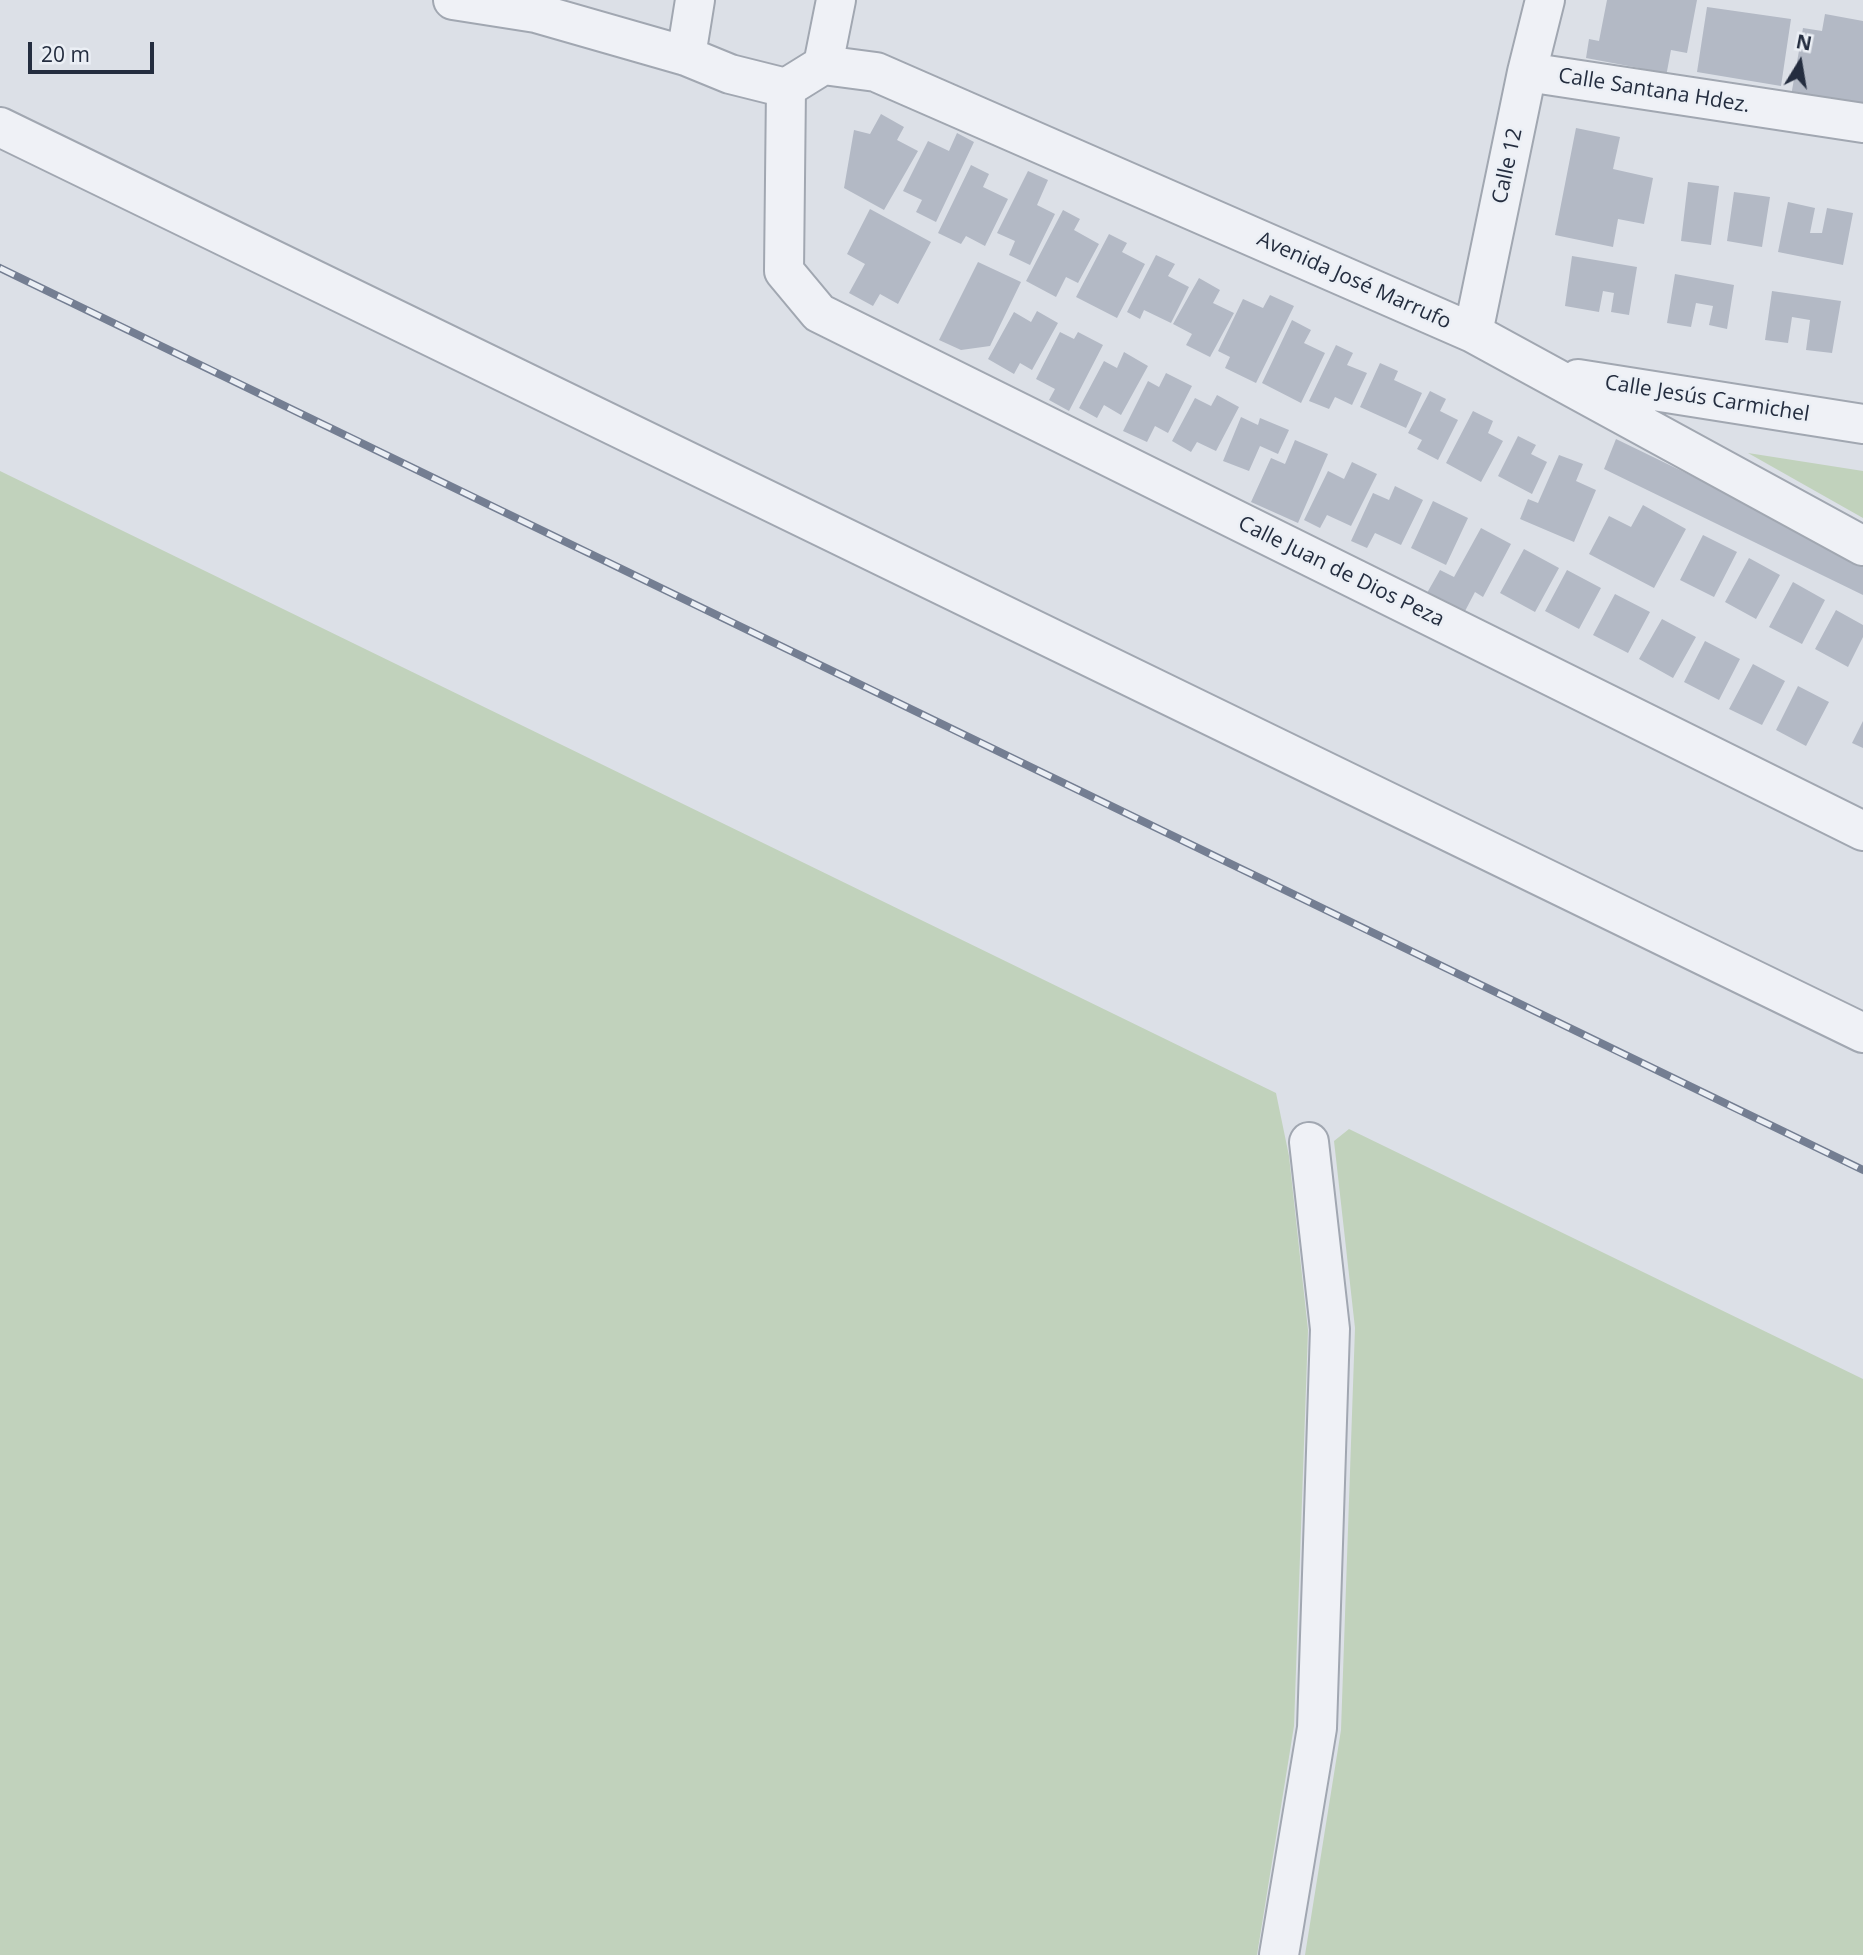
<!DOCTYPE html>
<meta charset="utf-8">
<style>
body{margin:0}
#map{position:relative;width:1863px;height:1955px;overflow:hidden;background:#dce0e7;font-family:"Open Sans",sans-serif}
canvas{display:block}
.north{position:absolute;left:1765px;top:28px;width:70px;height:70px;-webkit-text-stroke:5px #ebeff5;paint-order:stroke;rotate:11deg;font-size:19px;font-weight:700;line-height:28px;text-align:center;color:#242d3f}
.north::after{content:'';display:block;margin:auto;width:24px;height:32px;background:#242d3f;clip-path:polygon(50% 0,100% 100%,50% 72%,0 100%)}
.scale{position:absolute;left:28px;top:42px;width:126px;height:32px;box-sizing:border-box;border:4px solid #242d3f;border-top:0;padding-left:9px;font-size:21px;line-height:24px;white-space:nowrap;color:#242d3f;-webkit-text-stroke:5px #ebeff5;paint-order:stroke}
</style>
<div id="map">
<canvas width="1863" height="1955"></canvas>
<div class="north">N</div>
<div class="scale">20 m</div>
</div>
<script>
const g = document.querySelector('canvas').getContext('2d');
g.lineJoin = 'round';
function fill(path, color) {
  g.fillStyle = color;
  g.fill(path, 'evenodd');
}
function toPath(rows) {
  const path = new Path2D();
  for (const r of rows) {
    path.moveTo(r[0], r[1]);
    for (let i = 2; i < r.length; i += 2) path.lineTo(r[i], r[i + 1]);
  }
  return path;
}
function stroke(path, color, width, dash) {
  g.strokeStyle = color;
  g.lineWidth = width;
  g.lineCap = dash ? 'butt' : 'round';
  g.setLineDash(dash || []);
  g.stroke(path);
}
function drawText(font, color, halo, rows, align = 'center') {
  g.font = font + ' "Open Sans",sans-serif';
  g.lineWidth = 5;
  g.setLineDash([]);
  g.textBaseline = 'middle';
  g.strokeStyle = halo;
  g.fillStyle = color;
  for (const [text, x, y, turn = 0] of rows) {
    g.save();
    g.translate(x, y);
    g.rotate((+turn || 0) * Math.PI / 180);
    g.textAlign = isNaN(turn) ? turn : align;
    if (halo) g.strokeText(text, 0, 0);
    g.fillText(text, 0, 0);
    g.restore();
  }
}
const green = toPath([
 [1748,453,1863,471,1863,518],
 [0,471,1276,1093,1289,1156,1308,1330,1294,1726,1257,1955,0,1955],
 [1349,1129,1863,1379,1863,1955,1305,1955,1341,1730,1355,1328,1334,1141]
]);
const building = toPath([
 [1607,0,1697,0,1687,53,1671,50,1665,82,1637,76,1639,68,1586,58,1589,39,1599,41],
 [1707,7,1791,19,1781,86,1697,72],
 [1825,14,1863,21,1863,108,1791,96,1803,28,1822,31],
 [881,114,904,127,897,140,918,151,884,210,844,188,854,130,870,134],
 [1576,128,1620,137,1613,169,1653,178,1644,224,1618,219,1613,247,1555,235],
 [957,133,974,142,936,222,916,212,922,200,903,191,928,141,949,151],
 [971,165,989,174,983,187,1008,199,985,246,966,236,961,244,938,233],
 [1028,171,1048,180,1037,205,1055,214,1030,265,1009,255,1015,241,997,233],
 [1688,182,1719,186,1711,245,1681,241],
 [1734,192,1770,197,1762,247,1727,241],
 [1788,202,1815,208,1810,233,1822,233,1827,208,1853,213,1843,265,1778,252],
 [870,209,931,242,898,304,880,294,873,306,849,293,865,264,847,254],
 [1063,210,1080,219,1074,230,1099,244,1078,283,1066,277,1056,297,1026,281],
 [1109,234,1127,243,1122,252,1145,264,1117,318,1076,297],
 [1156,255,1175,264,1168,276,1189,287,1171,323,1144,310,1140,319,1127,312],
 [1572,256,1637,267,1629,315,1611,312,1614,293,1603,291,1599,312,1565,306],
 [978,262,1021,282,990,346,961,350,939,340],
 [1675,274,1734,285,1727,329,1709,325,1713,306,1696,303,1691,327,1667,323],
 [1199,278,1220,290,1213,303,1234,313,1210,357,1186,345,1192,334,1173,324],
 [1772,291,1841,301,1832,353,1806,350,1810,320,1792,317,1788,343,1765,340],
 [1270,295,1294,306,1256,383,1225,368,1230,357,1218,351,1243,299,1263,308],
 [1037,311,1058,323,1032,370,1020,363,1014,374,988,359,1014,312,1031,322],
 [1292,320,1311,330,1304,343,1325,353,1301,403,1262,383],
 [1060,332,1074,339,1078,332,1103,345,1069,411,1049,400,1055,389,1036,379],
 [1336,345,1353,353,1347,365,1367,373,1352,405,1335,397,1329,409,1309,401],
 [1124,352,1148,366,1121,415,1104,405,1097,418,1079,408,1104,361,1117,368],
 [1380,363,1398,371,1394,380,1422,393,1406,428,1360,407],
 [1166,373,1192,386,1168,433,1155,426,1147,442,1123,431,1148,381,1159,387],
 [1430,391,1446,399,1440,411,1458,420,1438,460,1417,449,1422,440,1408,433],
 [1217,395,1239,407,1216,451,1197,442,1191,452,1172,441,1195,398,1211,406],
 [1473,411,1493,421,1488,433,1503,441,1481,482,1446,463],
 [1241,417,1258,425,1260,418,1289,430,1278,454,1260,446,1249,471,1223,461],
 [1518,436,1536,445,1531,454,1547,462,1532,494,1498,476],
 [1616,439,1863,559,1863,595,1604,469],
 [1295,440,1328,454,1298,523,1251,502,1271,458,1285,464],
 [1559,455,1583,464,1576,481,1596,490,1574,542,1520,519,1528,499,1538,503],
 [1352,462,1377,474,1351,526,1327,515,1320,528,1304,520,1328,471,1344,479],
 [1395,486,1423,500,1401,545,1375,533,1367,548,1351,541,1373,493,1389,500],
 [1433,501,1468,518,1446,565,1411,548],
 [1643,505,1686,529,1654,588,1589,554,1609,516,1631,527],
 [1481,528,1511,544,1483,597,1475,592,1464,613,1427,593,1440,570,1454,577],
 [1703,535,1737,552,1714,597,1680,580],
 [1524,549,1559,568,1535,612,1500,593],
 [1749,558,1780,575,1756,619,1725,602],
 [1567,570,1601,588,1579,629,1545,611],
 [1793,582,1825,600,1802,644,1769,627],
 [1615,594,1650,612,1628,653,1593,635],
 [1836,610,1863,625,1863,637,1848,667,1815,649],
 [1662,619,1696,637,1673,678,1639,659],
 [1705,641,1740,659,1719,700,1684,682],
 [1753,664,1785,681,1762,725,1729,709],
 [1798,686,1829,702,1806,746,1776,730],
 [1863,721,1863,748,1852,743]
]);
const minor = toPath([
 [453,0,536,13,686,56,730,74,786,88,823,65,836,0],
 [686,56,695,0],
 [823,65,876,72,1473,333,1863,546],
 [1527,72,1863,123],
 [786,88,784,271,819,313,1863,831],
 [0,127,1863,1033],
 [1473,333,1527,72,1545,0],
 [1578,379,1863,424],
 [1279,1955,1317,1728,1330,1329,1309,1142]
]);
const rail = toPath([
 [0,268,1863,1170]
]);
const streetNames = [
 ["Calle Santana Hdez.",1654,91,9],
 ["Calle 12",1508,166,-78],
 ["Avenida José Marrufo",1354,281,24],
 ["Calle Jesús Carmichel",1707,399,9],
 ["Calle Juan de Dios Peza",1341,572,26]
];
fill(green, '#c1d2bc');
fill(building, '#b3b9c5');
stroke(minor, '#a1a7b1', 42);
stroke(minor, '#eff1f6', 38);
stroke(rail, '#747e92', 8);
stroke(rail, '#ebeff5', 5, [16]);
drawText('21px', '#242d3f', '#ebeff5', streetNames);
</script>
